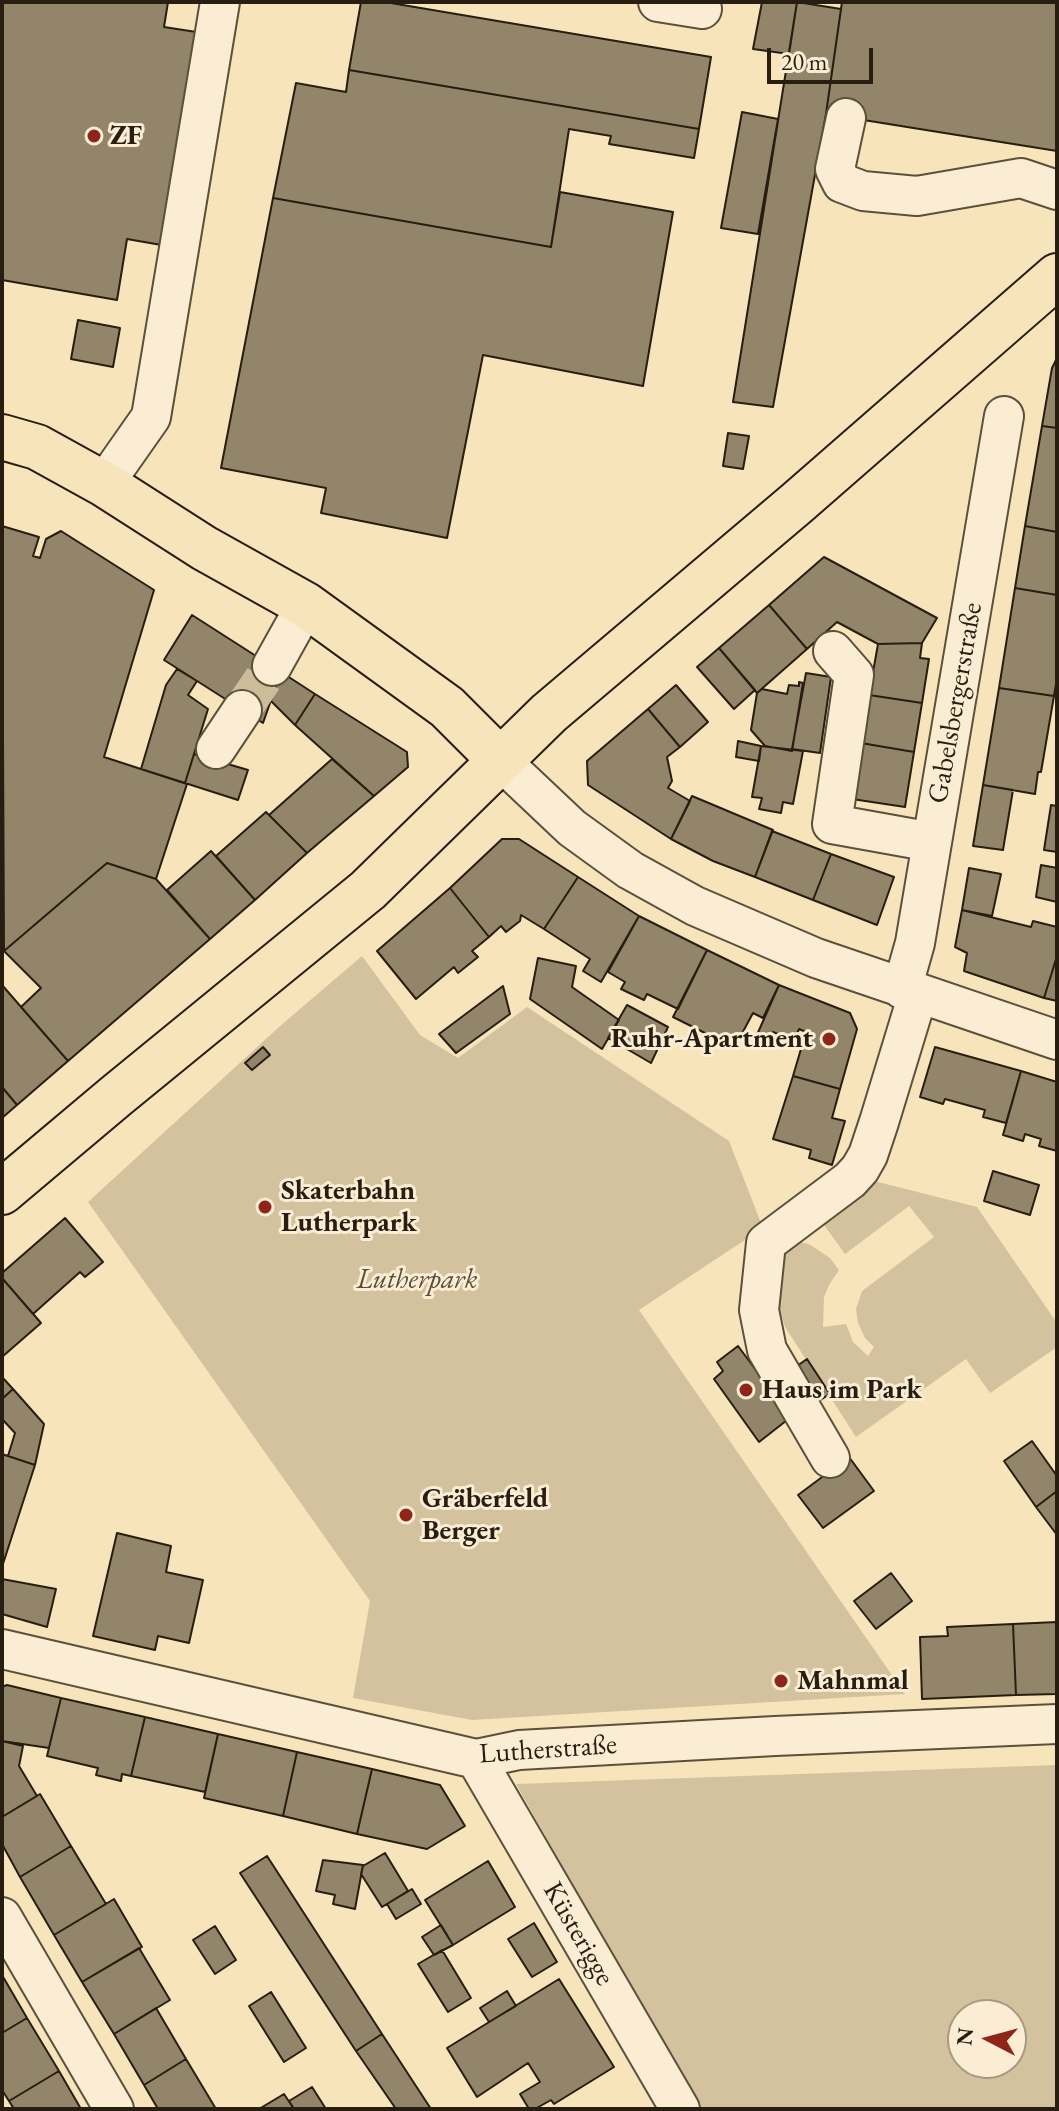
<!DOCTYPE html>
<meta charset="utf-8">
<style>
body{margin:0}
#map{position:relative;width:1059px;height:2111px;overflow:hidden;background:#f7e4bb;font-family:"EB Garamond",serif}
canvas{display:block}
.frame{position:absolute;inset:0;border:4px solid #271e11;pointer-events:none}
.north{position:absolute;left:947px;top:1999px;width:80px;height:80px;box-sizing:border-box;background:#faedd3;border:2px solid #a69a85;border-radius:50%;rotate:276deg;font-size:22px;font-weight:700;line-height:32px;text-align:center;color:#271e11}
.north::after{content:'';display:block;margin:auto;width:28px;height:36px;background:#8f2418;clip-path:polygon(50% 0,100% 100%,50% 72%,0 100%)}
.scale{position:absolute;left:767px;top:48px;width:106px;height:36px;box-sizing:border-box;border:4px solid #271e11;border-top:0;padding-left:10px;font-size:24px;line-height:28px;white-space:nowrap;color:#271e11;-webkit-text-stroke:6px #faedd3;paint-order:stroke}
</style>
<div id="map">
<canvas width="1059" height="2111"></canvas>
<div class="frame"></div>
<div class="north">N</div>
<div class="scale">20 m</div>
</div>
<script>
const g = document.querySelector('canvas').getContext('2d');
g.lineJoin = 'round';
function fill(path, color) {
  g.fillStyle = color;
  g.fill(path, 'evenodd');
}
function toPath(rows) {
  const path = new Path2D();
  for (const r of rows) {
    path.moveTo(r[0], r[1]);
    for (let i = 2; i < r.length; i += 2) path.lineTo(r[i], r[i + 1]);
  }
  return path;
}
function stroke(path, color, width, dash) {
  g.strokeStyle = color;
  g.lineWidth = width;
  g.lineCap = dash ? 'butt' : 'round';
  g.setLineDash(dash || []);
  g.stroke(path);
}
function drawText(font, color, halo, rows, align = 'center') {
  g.font = font + ' "EB Garamond",serif';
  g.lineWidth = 6;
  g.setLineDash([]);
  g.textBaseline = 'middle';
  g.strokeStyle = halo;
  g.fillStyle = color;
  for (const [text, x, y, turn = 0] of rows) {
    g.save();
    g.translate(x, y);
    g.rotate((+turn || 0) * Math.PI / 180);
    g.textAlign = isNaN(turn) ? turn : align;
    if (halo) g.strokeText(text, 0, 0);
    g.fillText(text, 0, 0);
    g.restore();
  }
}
const green = toPath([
 [362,956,420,1035,458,1058,527,1007,729,1141,763,1228,639,1310,905,1694,472,1720,353,1698,370,1601,88,1202,279,1027],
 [866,1179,977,1207,1057,1323,1057,1347,990,1393,966,1359,856,1437,785,1327,775,1293,786,1239,809,1244,830,1258,839,1270,829,1285,824,1297,823,1327,846,1324,853,1342,868,1356,874,1347,865,1338,858,1323,856,1309,862,1291,934,1237,909,1206,845,1254,819,1218],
 [1057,1765,1057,2109,702,2109,663,2045,516,1784],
 [963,2015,1011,2015,1011,2063,963,2063]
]);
const building = toPath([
 [2,2,168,2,164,27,203,33,167,246,127,239,117,300,2,280,2,2],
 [361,2,385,2,711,57,699,129,349,70,361,2],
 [762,2,797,2,789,54,753,49,762,2],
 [797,2,841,9,826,114,773,407,733,402,797,2],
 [842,2,1057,2,1057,151,826,114,842,2],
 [349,70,699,129,694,158,609,144,611,136,569,129,551,247,273,198,296,83,346,92,349,70],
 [742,112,778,119,758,234,721,228,742,112],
 [560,192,673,212,643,386,483,355,447,538,321,513,326,488,221,468,273,198,551,247,560,192],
 [78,320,120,328,113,367,71,359,78,320],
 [1057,358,1057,428,1042,426,1052,368,1057,358],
 [1042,426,1057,428,1057,532,1025,526,1042,426],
 [728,433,749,436,743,469,723,466,728,433],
 [2,526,39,537,33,556,40,558,46,539,61,531,154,590,104,757,187,784,156,879,107,863,4,951,2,526],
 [1025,526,1057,532,1057,595,1015,588,1025,526],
 [824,557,937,618,922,643,878,644,837,622,807,649,769,605,824,557],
 [1015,588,1057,595,1057,678,1054,696,999,688,1015,588],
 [769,605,807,649,757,693,719,648,769,605],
 [192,615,281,672,263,723,164,660,192,615],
 [922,643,920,658,929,659,922,703,869,695,878,644,922,643],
 [719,648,755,690,734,709,697,667,719,648],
 [177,669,197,681,188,695,208,709,185,783,141,769,166,685,177,669],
 [281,672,315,694,295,725,270,700,281,672],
 [806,673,831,677,820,753,792,749,806,673],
 [799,682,803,683,792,751,765,746,751,730,757,693,762,689,787,694,789,685,799,686,799,682],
 [676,685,708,722,680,747,648,709,676,685],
 [999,688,1054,696,1041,772,1038,772,1035,794,983,785,999,688],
 [315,694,407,752,408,767,374,796,295,725,315,694],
 [869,695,922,703,914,752,861,743,869,695],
 [648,709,680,747,667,757,672,781,668,788,690,801,671,839,588,785,587,761,648,709],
 [738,741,761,746,759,761,736,757,738,741],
 [861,743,914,752,905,807,852,799,861,743],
 [761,746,803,751,793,804,783,802,781,813,759,809,762,798,752,797,761,746],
 [194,754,248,770,238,800,185,783,194,754],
 [332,759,374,796,307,853,269,815,332,759],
 [983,785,1013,790,1003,850,973,846,983,785],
 [692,796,773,830,755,877,713,861,671,839,692,796],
 [1051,805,1057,806,1057,852,1044,850,1051,805],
 [266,812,307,853,255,900,216,856,266,812],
 [772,831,831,854,813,900,755,877,772,831],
 [502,839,519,839,578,877,544,929,521,915,520,921,506,932,501,926,489,937,450,888,502,839],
 [211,851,255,900,210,939,167,890,211,851],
 [831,854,894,877,877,925,813,900,831,854],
 [107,863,156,879,210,939,68,1061,21,1007,41,988,4,951,107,863],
 [1041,865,1057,868,1057,902,1036,897,1041,865],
 [969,868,1001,874,992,916,962,910,969,868],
 [578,877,639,916,601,982,583,971,590,959,544,929,578,877],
 [450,888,489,937,472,951,478,957,458,973,454,967,416,999,377,951,450,888],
 [962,910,1031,927,1033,921,1057,927,1057,956,1044,998,964,971,967,953,955,947,962,910],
 [639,916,707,950,678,1009,647,994,644,1000,621,989,625,982,608,972,639,916],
 [707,950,779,985,763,1018,753,1013,738,1041,725,1035,721,1041,673,1017,707,950],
 [1057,956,1057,1001,1044,998,1057,956],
 [538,958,576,966,572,987,619,1020,602,1049,530,999,538,958],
 [2,985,68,1061,17,1105,2,1087,2,985],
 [779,985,850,1013,857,1029,840,1089,793,1076,806,1032,799,1029,794,1041,773,1032,768,1042,756,1037,779,985],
 [503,986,510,1014,456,1053,439,1034,503,986],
 [627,1005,668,1027,651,1063,608,1038,627,1005],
 [263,1047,270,1055,252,1070,245,1063,263,1047],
 [935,1047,1021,1071,1006,1123,983,1117,985,1110,945,1099,943,1104,920,1097,935,1047],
 [1021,1071,1057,1082,1057,1151,1039,1146,1041,1139,1025,1134,1023,1141,1003,1135,1021,1071],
 [793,1076,840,1089,832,1118,845,1121,832,1165,809,1158,811,1150,773,1139,793,1076],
 [2,1087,17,1105,2,1118,2,1087],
 [993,1171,1039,1185,1030,1215,984,1201,993,1171],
 [65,1218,103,1262,85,1277,80,1272,33,1314,2,1278,2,1273,65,1218],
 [2,1278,41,1323,2,1357,2,1278],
 [738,1346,791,1417,759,1442,714,1379,723,1371,717,1362,738,1346],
 [807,1359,830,1394,817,1402,794,1368,807,1359],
 [2,1377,13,1389,2,1399,2,1377],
 [13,1389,44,1424,35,1465,8,1456,15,1433,2,1419,2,1399,13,1389],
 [1032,1441,1057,1476,1057,1491,1036,1507,1004,1461,1032,1441],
 [2,1454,35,1465,2,1567,2,1454],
 [849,1457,874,1491,823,1528,798,1495,849,1457],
 [1057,1491,1057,1535,1036,1507,1057,1491],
 [117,1533,171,1546,166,1572,203,1580,189,1643,158,1636,155,1650,93,1636,117,1533],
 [891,1573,912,1601,876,1629,854,1601,891,1573],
 [2,1579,56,1589,47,1627,2,1614,2,1579],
 [1057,1622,1057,1694,1016,1695,1013,1624,1057,1622],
 [1013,1624,1016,1695,922,1699,920,1637,948,1636,947,1627,1013,1624],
 [7,1685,61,1698,49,1748,2,1741,2,1687,7,1685],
 [61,1698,145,1717,131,1776,122,1774,121,1781,96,1775,98,1768,47,1756,61,1698],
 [145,1717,218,1734,205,1792,131,1776,145,1717],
 [218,1734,297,1752,283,1816,204,1798,218,1734],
 [2,1741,23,1746,19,1766,37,1796,2,1817,2,1741],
 [297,1752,372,1769,357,1834,283,1816,297,1752],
 [372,1769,440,1785,465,1826,427,1849,357,1834,372,1769],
 [40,1794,71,1846,20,1877,2,1844,2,1817,40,1794],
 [71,1846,106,1904,54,1935,20,1877,71,1846],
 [385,1853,408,1891,382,1907,361,1874,363,1866,385,1853],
 [267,1856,382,2034,356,2051,240,1873,267,1856],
 [323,1860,363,1865,355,1909,333,1904,335,1895,316,1891,323,1860],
 [488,1861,515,1907,453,1945,425,1900,488,1861],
 [412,1889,421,1904,396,1919,387,1904,412,1889],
 [114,1899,142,1947,82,1982,54,1935,114,1899],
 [534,1923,557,1962,532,1977,508,1939,534,1923],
 [441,1925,453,1945,434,1955,422,1937,441,1925],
 [215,1926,236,1960,215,1974,193,1940,215,1926],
 [139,1948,170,2000,114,2034,82,1982,139,1948],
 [442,1950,471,1998,448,2012,418,1964,442,1950],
 [2,1975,27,2018,2,2033,2,1975],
 [559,1979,614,2067,554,2104,551,2100,535,2109,529,2109,520,2094,540,2082,528,2063,477,2097,447,2048,559,1979],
 [507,1991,516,2006,489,2022,480,2008,507,1991],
 [271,1992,306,2048,284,2062,249,2006,271,1992],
 [156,2008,186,2059,144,2085,114,2034,156,2008],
 [27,2018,59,2071,9,2101,2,2090,2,2033,27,2018],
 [382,2034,431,2109,396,2109,356,2051,382,2034],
 [186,2059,216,2109,158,2109,144,2085,186,2059],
 [59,2071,81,2109,14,2109,9,2101,59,2071],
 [312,2087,326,2109,294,2109,289,2101,312,2087],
 [284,2094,294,2109,259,2109,284,2094]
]);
const minorTunnel = toPath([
 [242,710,272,666]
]);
const minor = toPath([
 [658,2,702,9],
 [846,118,835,169,842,183,863,191,917,196,1021,178,1057,190],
 [104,484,151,417,220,2],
 [833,651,854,675,832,824,932,842],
 [272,666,306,605],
 [216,749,242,710],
 [500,760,572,828,630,870,695,906,816,958,1057,1040],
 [902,989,915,943,1004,416],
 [830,1458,767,1350,759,1310,766,1243,850,1180,860,1169,868,1155,879,1122,918,994],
 [2,1649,476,1759,519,1750,775,1736,1057,1724],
 [476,1759,680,2109],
 [2,1917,114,2109]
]);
const major = toPath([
 [2,437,37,447,104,484,204,548,306,605,447,707,500,760],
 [2,1192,116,1096,368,890,549,713,797,503,1057,276]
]);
const markers = [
 [94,136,8,"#8f2418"],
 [829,1039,8,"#8f2418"],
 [265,1207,8,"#8f2418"],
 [746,1390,8,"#8f2418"],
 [406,1515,8,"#8f2418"],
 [781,1681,8,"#8f2418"]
];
const poiNames = [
 ["ZF",110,136],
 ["Ruhr-Apartment",813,1039,"right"],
 ["Skaterbahn",281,1191],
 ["Lutherpark",281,1223],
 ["Haus im Park",762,1390],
 ["Gräberfeld",422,1499],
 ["Berger",422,1531],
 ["Mahnmal",797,1681]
];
const streetNames = [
 ["Gabelsbergerstraße",956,703,-80],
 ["Lutherstraße",548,1750,-4],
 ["Küsterigge",578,1934,60]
];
const parkNames = [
 ["Lutherpark",417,1280]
];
fill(green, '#d4c29e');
fill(building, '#938569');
stroke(building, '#271e11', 2);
stroke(minorTunnel, '#cdbc99', 38, [38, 19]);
stroke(minor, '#5b503c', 42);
stroke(major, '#271e11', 48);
stroke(minor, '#faedd3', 38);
stroke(major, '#f7e4bb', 44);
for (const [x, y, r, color] of markers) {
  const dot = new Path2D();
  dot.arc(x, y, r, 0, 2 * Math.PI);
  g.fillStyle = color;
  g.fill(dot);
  stroke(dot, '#faedd3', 3);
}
drawText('bold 28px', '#271e11', '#faedd3', poiNames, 'left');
drawText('28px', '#271e11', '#faedd3', streetNames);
drawText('italic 28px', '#5b4f3b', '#faedd3', parkNames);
</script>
